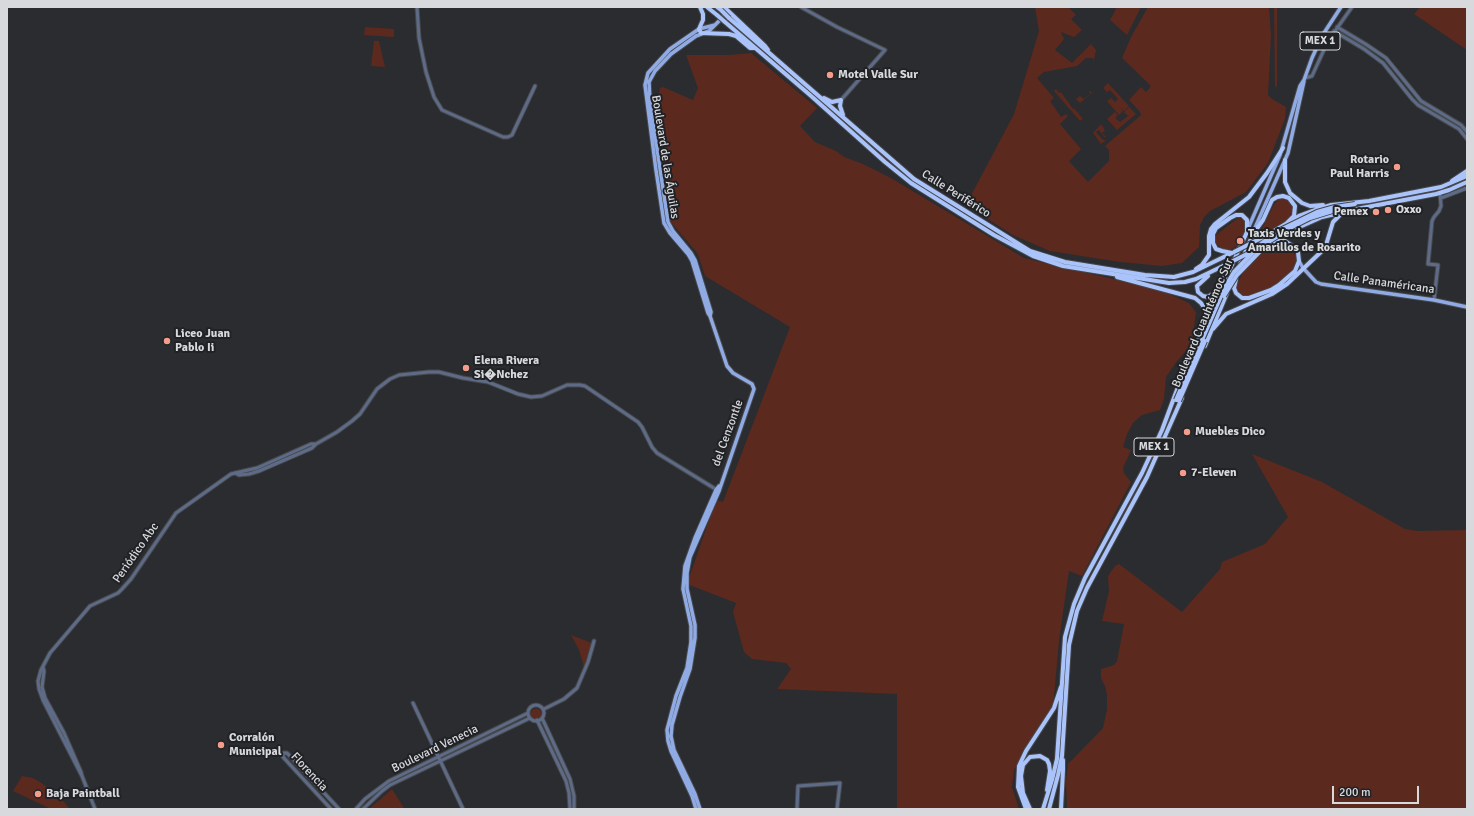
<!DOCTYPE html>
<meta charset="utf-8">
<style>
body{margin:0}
#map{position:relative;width:1474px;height:816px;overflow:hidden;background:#2a2c30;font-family:Signika,sans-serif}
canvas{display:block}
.frame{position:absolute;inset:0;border:8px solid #d7d9dc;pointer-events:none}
.scale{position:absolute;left:1332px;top:786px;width:87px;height:18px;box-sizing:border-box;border:2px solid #d7d9dc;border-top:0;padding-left:5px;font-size:12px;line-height:14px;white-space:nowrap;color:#d7d9dc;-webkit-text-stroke:3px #202226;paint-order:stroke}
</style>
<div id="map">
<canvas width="1474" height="816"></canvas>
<div class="frame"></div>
<div class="scale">200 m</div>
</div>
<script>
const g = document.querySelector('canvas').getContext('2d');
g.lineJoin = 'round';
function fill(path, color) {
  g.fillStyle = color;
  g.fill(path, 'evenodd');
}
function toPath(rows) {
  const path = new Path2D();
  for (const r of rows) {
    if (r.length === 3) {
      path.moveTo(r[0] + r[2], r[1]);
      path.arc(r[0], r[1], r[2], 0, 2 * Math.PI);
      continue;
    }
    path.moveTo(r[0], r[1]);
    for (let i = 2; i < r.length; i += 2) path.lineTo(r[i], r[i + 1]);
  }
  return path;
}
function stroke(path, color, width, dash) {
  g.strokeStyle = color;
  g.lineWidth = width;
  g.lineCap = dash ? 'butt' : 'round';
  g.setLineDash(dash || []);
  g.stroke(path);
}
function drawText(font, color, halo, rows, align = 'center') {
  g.font = font + ' Signika,sans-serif';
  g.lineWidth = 4;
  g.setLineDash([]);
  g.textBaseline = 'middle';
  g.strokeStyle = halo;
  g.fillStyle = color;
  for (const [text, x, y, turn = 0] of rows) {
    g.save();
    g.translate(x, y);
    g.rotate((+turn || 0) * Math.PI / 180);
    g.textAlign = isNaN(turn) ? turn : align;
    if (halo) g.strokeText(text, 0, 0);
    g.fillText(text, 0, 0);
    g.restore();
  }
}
const green = toPath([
 [1035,7,1068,7,1076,15,1071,19,1082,30,1074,37,1061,32,1064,39,1055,50,1072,63,1091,44,1096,50,1094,60,1092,58,1086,58,1077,66,1044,72,1037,78,1054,98,1050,101,1061,117,1066,114,1068,116,1060,124,1081,149,1069,161,1088,182,1109,161,1109,150,1105,146,1141,115,1140,112,1129,100,1141,87,1146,92,1151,86,1122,58,1131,37,1148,7,1269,7,1271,36,1268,95,1272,99,1286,107,1285,119,1268,163,1246,192,1210,211,1204,217,1200,225,1199,247,1182,263,1162,266,1120,262,1050,251,1013,235,966,205,1014,114,1039,31],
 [1117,7,1141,7,1127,35,1110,20],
 [1274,7,1277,7,1277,86,1275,87],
 [1420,7,1467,7,1467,50,1414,14],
 [365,27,394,29,394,37,364,35],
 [374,41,379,41,385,67,371,66],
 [751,53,817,108,800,126,815,142,836,151,844,157,863,164,891,178,1024,258,1160,290,1189,303,1196,312,1192,344,1177,361,1166,377,1164,399,1160,410,1142,415,1133,423,1127,434,1123,447,1131,450,1123,468,1124,473,1131,482,1082,576,1069,571,1059,640,1053,708,1014,770,1012,787,1019,809,897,809,897,694,777,689,791,669,786,663,752,659,744,652,733,612,736,603,687,584,716,500,723,502,790,327,705,276,698,254,670,221,656,104,660,88,663,87,693,100,698,88,686,55,729,55],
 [1108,83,1129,106,1124,111,1119,106,1123,111,1119,115,1107,101,1111,98,1115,102,1118,99,1110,90,1107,92,1103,88],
 [1056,89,1059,93,1061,92,1073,109,1080,103,1076,99,1080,96,1084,99,1090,94,1089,92,1090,91,1092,93,1074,108,1083,119,1080,121,1054,91],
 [1129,107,1136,114,1117,130,1107,119,1115,112,1118,115,1115,118,1120,122,1128,116,1124,112],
 [1101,124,1105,130,1102,133,1106,137,1105,138,1099,130,1096,132,1103,140,1106,140,1101,144,1093,133],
 [1282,198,1286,199,1294,206,1294,213,1286,222,1259,235,1274,205,1278,200],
 [1238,218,1244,219,1246,227,1239,245,1231,249,1222,249,1216,243,1216,235],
 [1280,243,1288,246,1296,256,1297,261,1293,271,1282,281,1269,289,1252,297,1242,296,1237,291,1237,285,1249,260],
 [1252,454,1322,482,1405,529,1418,531,1467,530,1467,809,1067,809,1066,781,1068,764,1103,728,1107,709,1107,695,1105,686,1101,678,1101,669,1114,665,1117,661,1124,624,1102,621,1109,591,1108,577,1110,573,1115,566,1119,564,1182,612,1220,569,1222,562,1265,544,1288,517],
 [571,635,592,643,584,667,579,650],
 [536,714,5.5],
 [22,776,33,778,40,782,60,797,70,809,51,809,13,791],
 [392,789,404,808,401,809,369,809]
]);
const minor = toPath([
 [417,7,419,38,426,72,434,97,442,110,503,137,508,137,512,135,535,86],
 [801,7,837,27,885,50,841,100],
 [1337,27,1367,45,1386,58,1421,101,1461,125,1467,132],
 [1334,31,1364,49,1383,63,1412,99,1418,105,1459,129,1467,139],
 [1305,78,1312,76,1328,41,1352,7],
 [1441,198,1467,188],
 [1434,300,1438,265,1428,264,1432,221,1434,217,1439,211,1441,206,1440,193],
 [235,473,239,475,249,474,259,471,312,448,316,444,337,432,352,421,360,414,377,389,390,379,399,375,429,372,439,372,463,378,488,382,518,394,531,397,542,396,567,385,580,385,585,386,638,422,642,427,652,447,657,453,717,490],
 [43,667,44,671,42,687,45,698,64,733,81,772,82,776,95,809],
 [413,703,463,809],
 [536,713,8],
 [544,709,564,699,577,688,588,662,594,641],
 [542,718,570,779,574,796,574,809],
 [537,720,566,781,569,793,570,809],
 [82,776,43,700,39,689,38,681,41,670,50,653,90,606,118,593,122,589,131,579,176,513,231,474,257,468,311,444,316,444],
 [331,809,283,757,283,753,287,753,339,809],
 [356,809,365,799,389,781,528,713],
 [363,809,382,791,390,785,530,718],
 [797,809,798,786,840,783,837,809]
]);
const major = toPath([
 [1254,230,1288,153,1304,81],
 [1247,231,1280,155,1300,86,1304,80,1312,58,1322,36,1341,7],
 [1299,261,1303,268,1316,282,1321,284,1434,300,1467,307],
 [710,316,711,312,695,260,691,253,673,231,668,222,650,102,649,82,655,71,671,54,696,36,709,31,727,13],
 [696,809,692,796,671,751,668,741,667,730,676,696,687,668,691,642,691,626,683,589,685,566,695,538,716,490,719,486],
 [700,809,695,794,674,750,671,736,672,725,680,697,690,669,695,638,695,625,687,589,687,573,690,557,719,491,754,389,752,384,733,373,727,366,710,316,708,313,692,261,688,254,670,233,664,223,656,170,645,85,648,73,670,49,699,29,715,25]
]);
const highway = toPath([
 [700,7,703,14,703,20,699,29,701,33,729,34,736,36,750,48,755,48],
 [707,7,717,15],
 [717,7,721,10],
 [724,7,765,46,768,50],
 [729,18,914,179,1030,251,1065,262,1145,275,1174,277,1193,272,1232,253],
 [725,22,810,95,885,162,911,183,994,235,1033,256,1063,266,1169,283,1185,282,1196,279,1221,267],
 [824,98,832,102,841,100,840,106,843,115],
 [1285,160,1285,182,1290,193,1302,203,1310,206,1323,205],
 [1452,181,1467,171],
 [1269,234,1299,216,1321,208,1331,205,1369,201,1441,187,1467,176],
 [1275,240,1295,229,1322,217,1362,208,1436,194,1449,190,1467,182],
 [1239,267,1253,234,1263,220,1272,200,1277,197,1283,196,1289,198,1295,206,1294,216,1286,224],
 [1196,269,1202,265,1209,255,1209,236,1211,229,1215,224,1249,197,1267,173,1283,148],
 [1208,276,1197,286,1198,292,1203,296,1208,297,1214,293,1228,271],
 [1117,277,1195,298,1201,303,1205,309,1205,322],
 [1236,279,1234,288,1236,293,1242,298,1249,298,1271,290,1279,285,1295,271,1299,261,1298,252,1295,248,1285,241,1278,241,1266,245],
 [1213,329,1226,314,1272,294,1287,284,1322,251,1326,245,1333,222,1341,214],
 [1205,346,1227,293],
 [1026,809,1018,787,1019,766,1026,751,1054,708,1061,687],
 [1030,809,1023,793,1021,776,1023,765,1030,757,1040,756,1047,760,1049,764,1050,771,1047,790],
 [1043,809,1052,780,1057,759,1065,637,1074,604,1085,578,1142,473,1162,430,1187,363,1247,232,1247,220,1242,215,1236,215,1230,218,1216,228,1213,234,1213,243,1216,249,1222,251,1232,253],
 [1049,809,1058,775,1062,756,1069,645,1077,611,1087,588,1147,477,1182,398],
 [1061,809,1063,770,1063,760]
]);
const highwayBridge = toPath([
 [721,10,729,18],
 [717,15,725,22],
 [1234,252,1269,234],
 [1221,267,1253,251],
 [1224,296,1237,275,1270,241,1290,228,1310,218,1336,210],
 [1176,400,1225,287,1234,272,1262,243,1278,231,1317,212,1335,207,1355,204],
 [1179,401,1205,341]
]);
const markers = [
 [830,75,4,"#f49d8b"],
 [1397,167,4,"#f49d8b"],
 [1388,210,4,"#f49d8b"],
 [1376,212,4,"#f49d8b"],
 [1240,241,4,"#f49d8b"],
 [167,341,4,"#f49d8b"],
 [466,368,4,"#f49d8b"],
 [1187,432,4,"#f49d8b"],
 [1183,473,4,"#f49d8b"],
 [221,745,4,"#f49d8b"],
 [38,794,4,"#f49d8b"]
];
const shields = [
 [1320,41,40],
 [1154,447,40]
];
const shieldNames = [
 ["MEX 1",1320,41],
 ["MEX 1",1154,447]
];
const poiNames = [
 ["Motel Valle Sur",838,75],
 ["Rotario",1389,160,"right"],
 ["Paul Harris",1389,174,"right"],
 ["Oxxo",1396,210],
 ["Pemex",1368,212,"right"],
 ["Taxis Verdes y",1248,234],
 ["Amarillos de Rosarito",1248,248],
 ["Liceo Juan",175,334],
 ["Pablo Ii",175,348],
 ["Elena Rivera",474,361],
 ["Si�Nchez",474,375],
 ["Muebles Dico",1195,432],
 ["7-Eleven",1191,473],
 ["Corralón",229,738],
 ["Municipal",229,752],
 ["Baja Paintball",46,794]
];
const streetNames = [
 ["Boulevard de las Águilas",665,157,81],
 ["Calle Periférico",956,194,32],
 ["Calle Panaméricana",1384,283,8],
 ["Boulevard Cuauhtémoc Sur",1203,323,-67],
 ["del Cenzontle",728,433,-70],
 ["Periódico Abc",136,553,-55],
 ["Boulevard Venecia",435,749,-26],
 ["Florencia",309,772,47]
];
fill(green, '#5c291e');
stroke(minor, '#46484c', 5);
stroke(major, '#46484c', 5.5);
stroke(highway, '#46484c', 6);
stroke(minor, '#5e6b87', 3);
stroke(major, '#90aae4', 3.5);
stroke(highway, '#aac4fb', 4);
stroke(highwayBridge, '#46484c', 6, []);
stroke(highwayBridge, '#aac4fb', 4);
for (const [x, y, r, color] of markers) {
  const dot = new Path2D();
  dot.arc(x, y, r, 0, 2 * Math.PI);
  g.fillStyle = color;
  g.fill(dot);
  stroke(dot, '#202226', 1.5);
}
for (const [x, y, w] of shields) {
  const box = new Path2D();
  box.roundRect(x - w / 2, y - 9, w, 18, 3);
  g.fillStyle = '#202226';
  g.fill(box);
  stroke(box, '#d7d9dc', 1);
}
drawText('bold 11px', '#d7d9dc', null, shieldNames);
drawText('bold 12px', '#d7d9dc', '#202226', poiNames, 'left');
drawText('12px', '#d7d9dc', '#202226', streetNames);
</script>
